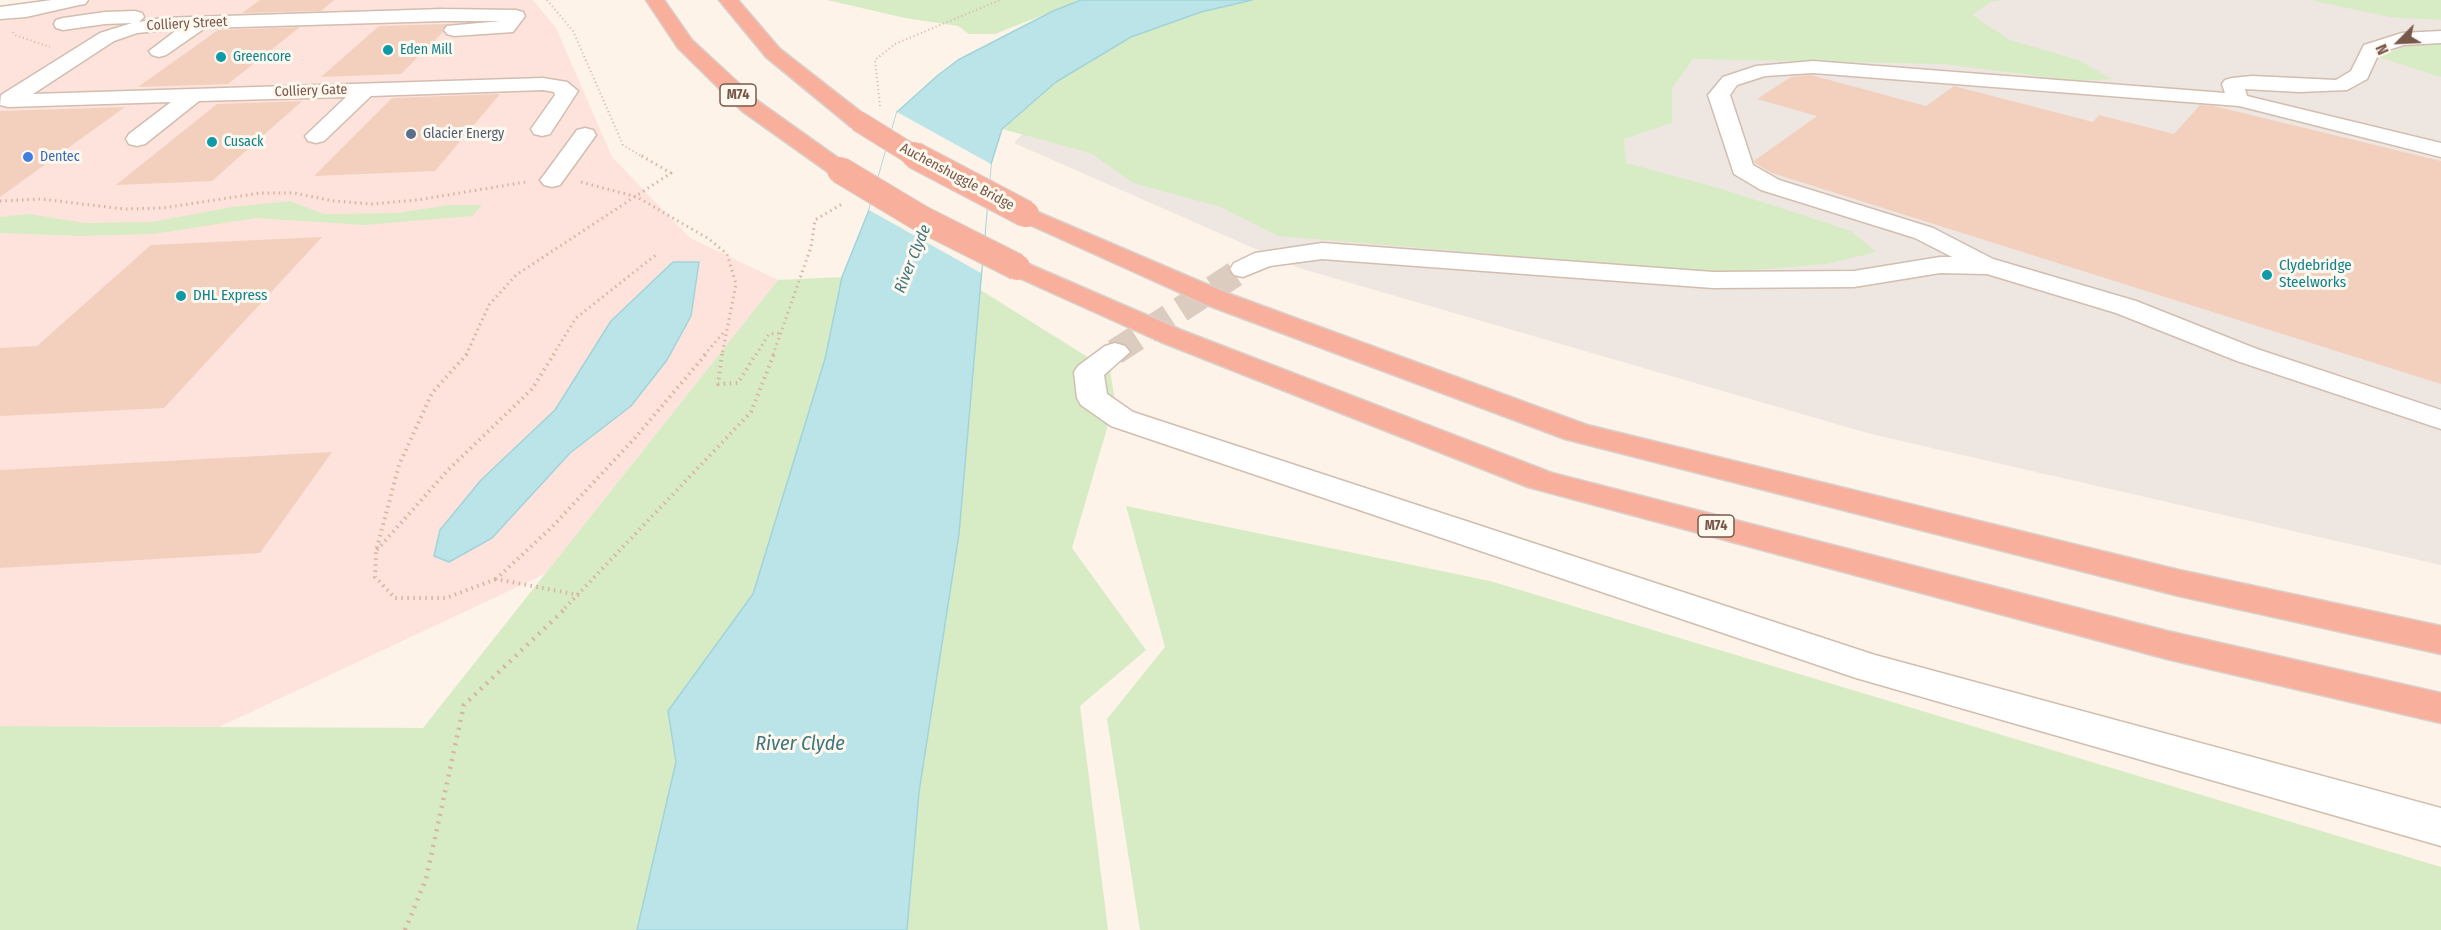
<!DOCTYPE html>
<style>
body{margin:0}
#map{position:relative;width:2441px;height:930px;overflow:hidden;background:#fdf3e8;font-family:"Fira Sans Condensed",sans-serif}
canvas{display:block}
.north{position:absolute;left:2369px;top:12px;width:60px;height:60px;-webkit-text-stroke:4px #fff8ef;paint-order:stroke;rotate:246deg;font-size:16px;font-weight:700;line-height:24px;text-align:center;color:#78584a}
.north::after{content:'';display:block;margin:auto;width:21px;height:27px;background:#78584a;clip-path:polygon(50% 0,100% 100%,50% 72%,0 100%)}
</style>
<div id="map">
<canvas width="2441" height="930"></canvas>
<div class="north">N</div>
</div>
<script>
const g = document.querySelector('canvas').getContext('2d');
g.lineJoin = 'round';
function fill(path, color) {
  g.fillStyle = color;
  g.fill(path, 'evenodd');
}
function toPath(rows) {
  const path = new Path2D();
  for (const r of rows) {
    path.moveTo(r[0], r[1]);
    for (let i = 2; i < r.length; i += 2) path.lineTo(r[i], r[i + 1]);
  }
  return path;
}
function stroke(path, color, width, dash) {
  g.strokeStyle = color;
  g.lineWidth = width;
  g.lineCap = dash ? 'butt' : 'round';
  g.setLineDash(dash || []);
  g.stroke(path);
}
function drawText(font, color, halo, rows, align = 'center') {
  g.font = font + ' "Fira Sans Condensed",sans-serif';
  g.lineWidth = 6;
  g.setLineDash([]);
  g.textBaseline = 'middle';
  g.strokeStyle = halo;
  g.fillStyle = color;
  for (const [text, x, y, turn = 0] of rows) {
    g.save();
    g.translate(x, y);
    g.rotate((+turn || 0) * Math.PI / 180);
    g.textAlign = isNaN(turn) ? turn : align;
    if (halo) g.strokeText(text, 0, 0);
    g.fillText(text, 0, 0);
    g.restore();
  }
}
const commercial = toPath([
 [64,0,533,0,556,28,612,157,690,238,778,280,545,574,219,727,0,726,0,12]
]);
const industrial = toPath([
 [1283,0,2441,0,2441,565,1871,434,1299,268,1014,143,1069,85]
]);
const green = toPath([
 [827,0,1081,0,995,34,969,34,958,26,905,18],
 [1252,0,2004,0,1990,2,1972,15,2010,40,2078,60,2112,79,2078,81,1944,64,1693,59,1672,88,1672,123,1624,139,1626,163,1722,189,1851,231,1876,252,1827,264,1717,273,1279,236,1221,207,1133,183,1091,153,1002,129,1056,82,1131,37,1201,12],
 [2316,0,2441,0,2441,20,2390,17,2314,1],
 [2441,41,2441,77,2378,57,2414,43],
 [290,201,324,214,396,213,450,205,482,205,472,216,364,225,256,218,154,234,80,236,0,233,0,217,29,214,85,223,152,222,232,207],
 [842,277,825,359,753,594,668,711,676,762,637,930,0,930,0,726,423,728,778,280],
 [979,289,1110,371,1115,401,1072,548,1146,650,1080,706,1108,930,907,930,919,792,959,534],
 [1126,506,1490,581,2441,867,2441,930,1140,930,1107,719,1165,647]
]);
const water = toPath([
 [1081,0,1252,0,1201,12,1131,37,1056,82,1002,129,991,164,959,534,919,792,907,930,637,930,676,762,668,711,753,594,825,359,842,277,869,210,897,112,937,76,958,60,1053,11,1081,0],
 [673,262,699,262,691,316,667,360,631,406,570,453,492,538,449,562,434,556,440,530,481,480,555,410,611,321,673,262]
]);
const pier = toPath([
 [897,112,991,164,981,273,869,210]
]);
const building = toPath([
 [260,0,334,0,321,11,242,13],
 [448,24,442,29,443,32,401,74,321,77,379,26],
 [300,27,228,84,138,87,218,30],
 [1811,75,1926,106,1954,86,2093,122,2099,115,2174,134,2200,105,2214,106,2441,161,2441,384,1772,173,1755,163,1754,161,1817,116,1757,99,1791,77],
 [500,94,435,171,314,176,392,98],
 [302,101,212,181,116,185,217,104],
 [125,107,0,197,0,111],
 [322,237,164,408,0,416,0,348,37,346,151,245],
 [332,452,260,553,0,568,0,470]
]);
const minorTunnel = toPath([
 [1115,352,1243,269]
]);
const pathFar3 = toPath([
 [547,0,573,31,623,145,643,157],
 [13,32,15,35,50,47],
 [880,106,875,60,895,44,1000,0]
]);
const pathFar2 = toPath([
 [581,182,637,197,709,239,727,254,736,284,722,355],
 [0,201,41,199,124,209,163,208,260,193,294,193,334,201,372,204,417,200,526,182],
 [466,355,489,305,516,275,671,173,640,155],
 [553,355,576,318,657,254],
 [704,355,724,332],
 [756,355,769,334,782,333],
 [773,355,811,247,815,220,842,204]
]);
const pathFar1 = toPath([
 [467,354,432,393,399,465,376,551,375,577,395,598,446,598,496,579],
 [722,354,718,384,738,383,756,354],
 [377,550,447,471,532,389,554,354],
 [579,595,496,579,551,528,634,439,706,354],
 [565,608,751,412,774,354]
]);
const path = toPath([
 [405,930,426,879,464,705,567,607]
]);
const minor = toPath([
 [52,0,88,0,85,4,79,5,26,17,0,19,0,7,52,0],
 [443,9,516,10,523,12,525,16,513,32,454,36,447,34,444,30,447,26,501,21,443,21,205,28,166,55,159,57,152,55,149,51,178,29,137,33,114,41,33,94,543,78,567,82,578,91,550,134,542,136,534,134,531,129,555,95,554,92,543,90,371,96,324,141,316,143,308,141,305,136,346,97,199,101,145,144,137,146,129,144,126,139,129,134,171,102,8,107,0,105,1,95,100,33,132,23,105,24,63,30,56,28,54,24,56,20,63,18,105,12,135,11,142,13,144,17,139,22,162,18,443,9],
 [2441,31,2441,43,2404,45,2379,53,2367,79,2347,90,2299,92,2245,89,2247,96,2441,143,2441,157,2239,106,1813,73,1765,76,1737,85,1730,95,1753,165,1779,180,1933,228,1993,259,2136,301,2257,349,2441,410,2441,429,2237,361,2116,313,1987,274,1940,273,1854,287,1713,288,1322,259,1270,266,1243,277,1234,275,1230,269,1234,263,1255,253,1322,243,1713,272,1854,271,1940,257,1952,257,1915,238,1761,190,1734,174,1708,95,1723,77,1756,66,1813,61,2225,93,2222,84,2225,80,2232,78,2252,76,2336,80,2351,71,2364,45,2402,33,2441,31],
 [585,128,593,130,596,135,560,185,552,187,544,185,540,180,544,175,577,130,585,128],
 [1115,343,1125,346,1130,352,1104,375,1107,394,1133,412,1875,655,2441,808,2441,846,1856,678,1111,426,1081,405,1077,398,1074,372,1078,366,1105,346,1115,343]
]);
const highway = toPath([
 [646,0,664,0,692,40,758,101,848,165,852,170,848,175,840,177,832,175,742,111,678,48,646,0],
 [719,0,738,0,780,49,866,116,869,121,866,126,858,128,850,126,766,57,719,0],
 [1026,207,1227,293,1587,425,2179,570,2441,626,2441,654,2179,596,1565,439,1207,305,1017,219,1014,214,1017,209,1026,207],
 [1017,259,1181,330,1552,473,2167,631,2441,693,2441,723,2167,659,1528,487,1161,342,1008,273,1004,267,1008,261,1017,259]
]);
const highwayBridgeFar1 = toPath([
 [858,121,916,157]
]);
const highwayBridge = toPath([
 [914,155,1026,214],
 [840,170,920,218,1017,267]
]);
const markers = [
 [388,50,6,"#0f9aa8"],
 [221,57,6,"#0f9aa8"],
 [411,134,6,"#5c6f8a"],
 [212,142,6,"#0f9aa8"],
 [28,157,6,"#3f7fe0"],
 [2267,275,6,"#0f9aa8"],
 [181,296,6,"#0f9aa8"]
];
const farStreetnames = [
 ["Colliery Street",187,24,-3],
 ["Colliery Gate",311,91,-2],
 ["Auchenshuggle Bridge",957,177,28]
];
const farCulturenames = [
 ["Eden Mill",400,50],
 ["Greencore",233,57],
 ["Cusack",224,142]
];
const shields = [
 [738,95,36],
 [1716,526,36]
];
const shieldNames = [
 ["M74",738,95],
 ["M74",1716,526]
];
const farServicenames = [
 ["Glacier Energy",423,134]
];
const farShopnames = [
 ["Dentec",40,157]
];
const cultureNames = [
 ["Clydebridge",2279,266],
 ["Steelworks",2279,283],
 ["DHL Express",193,296]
];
const waterNames = [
 ["River Clyde",913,259,-68]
];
const nearWaternames = [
 ["River Clyde",800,744]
];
fill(commercial, '#fde3db');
fill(industrial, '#eee6e1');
fill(green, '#d7ecc5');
fill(water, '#bbe4e8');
stroke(water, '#a1d4da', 1.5);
fill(pier, '#fdf3e8');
fill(building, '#f3d0be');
stroke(minorTunnel, '#dcccc0', 26, [26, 13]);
stroke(minor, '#d2bdaf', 3);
stroke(highway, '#d9d0cc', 3);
stroke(pathFar3, '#d9b3a1', 2, [1, 3]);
stroke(pathFar2, '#d9b3a1', 3, [1.5, 4]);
stroke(pathFar1, '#d9b3a1', 4, [1.5, 4.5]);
stroke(path, '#d9b3a1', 4.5, [2, 6]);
fill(minor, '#fff');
fill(highway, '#f8b09d');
stroke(highwayBridgeFar1, '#d9d0cc', 22, []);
stroke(highwayBridge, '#d9d0cc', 28, []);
stroke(highwayBridgeFar1, '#f8b09d', 20);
stroke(highwayBridge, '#f8b09d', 26);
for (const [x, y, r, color] of markers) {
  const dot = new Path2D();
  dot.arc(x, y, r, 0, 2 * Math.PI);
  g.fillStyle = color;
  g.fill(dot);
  stroke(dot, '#fff8ef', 2);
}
drawText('14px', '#78584a', '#fff8ef', farStreetnames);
drawText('14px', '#0d838f', '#fff8ef', farCulturenames, 'left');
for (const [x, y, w] of shields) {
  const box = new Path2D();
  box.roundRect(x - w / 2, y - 11, w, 22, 4.5);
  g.fillStyle = '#fff8ef';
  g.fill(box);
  stroke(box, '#78584a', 1.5);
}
drawText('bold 14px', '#78584a', null, shieldNames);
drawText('14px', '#4e5e75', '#fff8ef', farServicenames, 'left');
drawText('14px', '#366cbe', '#fff8ef', farShopnames, 'left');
drawText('15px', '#0d838f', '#fff8ef', cultureNames, 'left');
drawText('italic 16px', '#3d767e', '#fff8ef', waterNames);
drawText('italic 20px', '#3d767e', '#fff8ef', nearWaternames);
</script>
